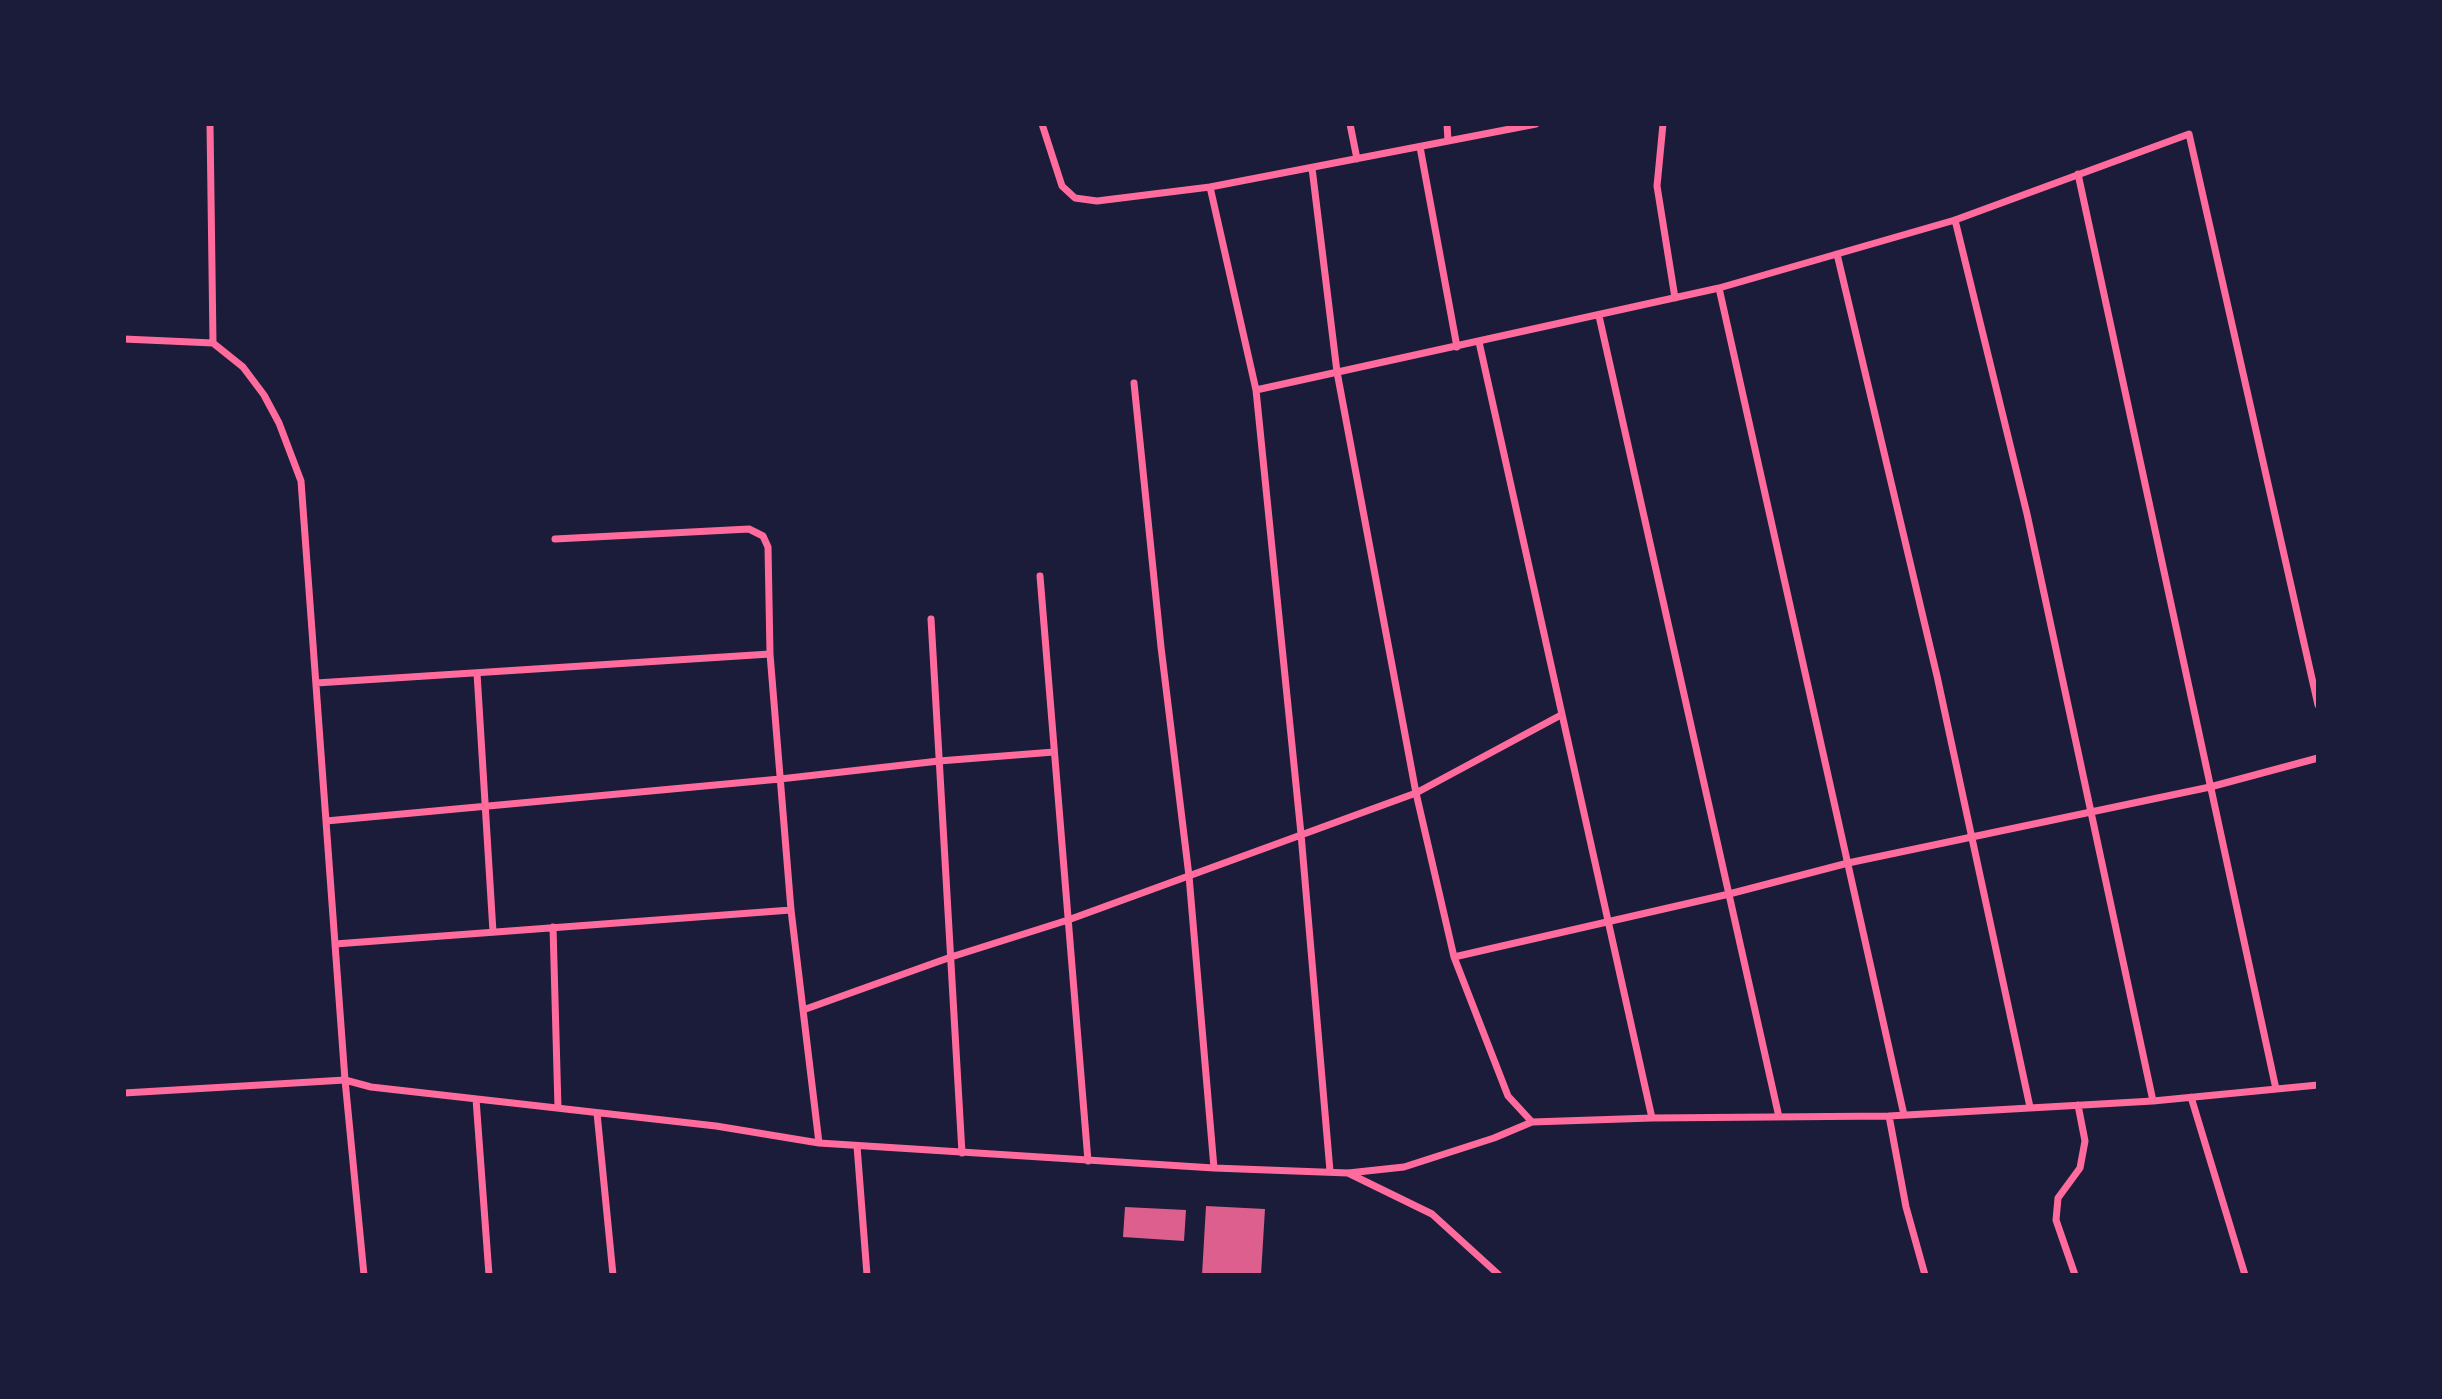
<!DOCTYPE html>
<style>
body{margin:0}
#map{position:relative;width:2442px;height:1399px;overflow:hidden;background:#1b1b3a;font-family:Lato,sans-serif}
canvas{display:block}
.frame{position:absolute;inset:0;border:126px solid #1b1b3a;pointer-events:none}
</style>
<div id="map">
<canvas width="2442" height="1399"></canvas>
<div class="frame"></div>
</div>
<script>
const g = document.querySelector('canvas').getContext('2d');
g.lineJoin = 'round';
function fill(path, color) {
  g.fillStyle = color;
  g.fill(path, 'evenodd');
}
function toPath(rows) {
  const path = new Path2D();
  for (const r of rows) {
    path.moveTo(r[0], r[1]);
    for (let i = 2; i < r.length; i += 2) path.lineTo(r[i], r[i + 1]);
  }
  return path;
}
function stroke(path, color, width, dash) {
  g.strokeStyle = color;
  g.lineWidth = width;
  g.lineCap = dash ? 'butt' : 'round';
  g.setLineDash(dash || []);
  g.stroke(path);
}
const building = toPath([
 [1206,1206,1265,1209,1261,1275,1202,1275],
 [1125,1207,1186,1210,1184,1241,1123,1237]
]);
const minor = toPath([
 [1042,124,1062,186,1075,198,1097,201,1210,187,1536,124],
 [1350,124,1357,159],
 [1447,124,1448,141],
 [1663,124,1657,186,1675,298],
 [1420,147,1457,347],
 [1312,168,1337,372,1416,793,1454,957,1508,1096,1532,1122,1652,1118,1889,1116,2153,1101,2318,1085],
 [2078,174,2276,1089],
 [1210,187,1256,390,1301,834,1330,1171],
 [1955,220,2027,514,2153,1101],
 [1837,254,1937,676,2030,1107],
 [1719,288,1904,1115],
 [1599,316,1779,1117],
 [124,339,213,343,210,124],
 [1479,342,1652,1118],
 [213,343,243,367,264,395,279,423,301,481,345,1080,371,1087,716,1126,819,1143,1214,1168,1348,1173,1404,1167,1494,1138,1532,1122],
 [1134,383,1161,647,1189,876,1214,1168],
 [1256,390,1719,288,1955,220,2189,134,2318,705],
 [555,539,749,529,763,536,768,547,770,654,791,910,819,1143],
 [1040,576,1088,1161],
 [931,619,962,1153],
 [477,673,493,932],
 [316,683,770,654],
 [326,821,780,779,939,761,1054,752],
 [553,927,558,1108],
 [335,944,791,910],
 [1454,957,1729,894,1848,863,2210,787,2318,758],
 [803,1010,951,957,1068,920,1416,793,1561,715],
 [124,1093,345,1080,364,1275],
 [2191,1097,2245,1275],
 [476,1099,489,1275],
 [597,1113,613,1275],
 [1889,1116,1906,1207,1925,1275],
 [857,1146,867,1275],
 [1348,1173,1432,1214,1499,1275],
 [2075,1275,2056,1220,2058,1198,2080,1168,2085,1141,2078,1105]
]);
fill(building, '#dd5f8e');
stroke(minor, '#ff6b9d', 7);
</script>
